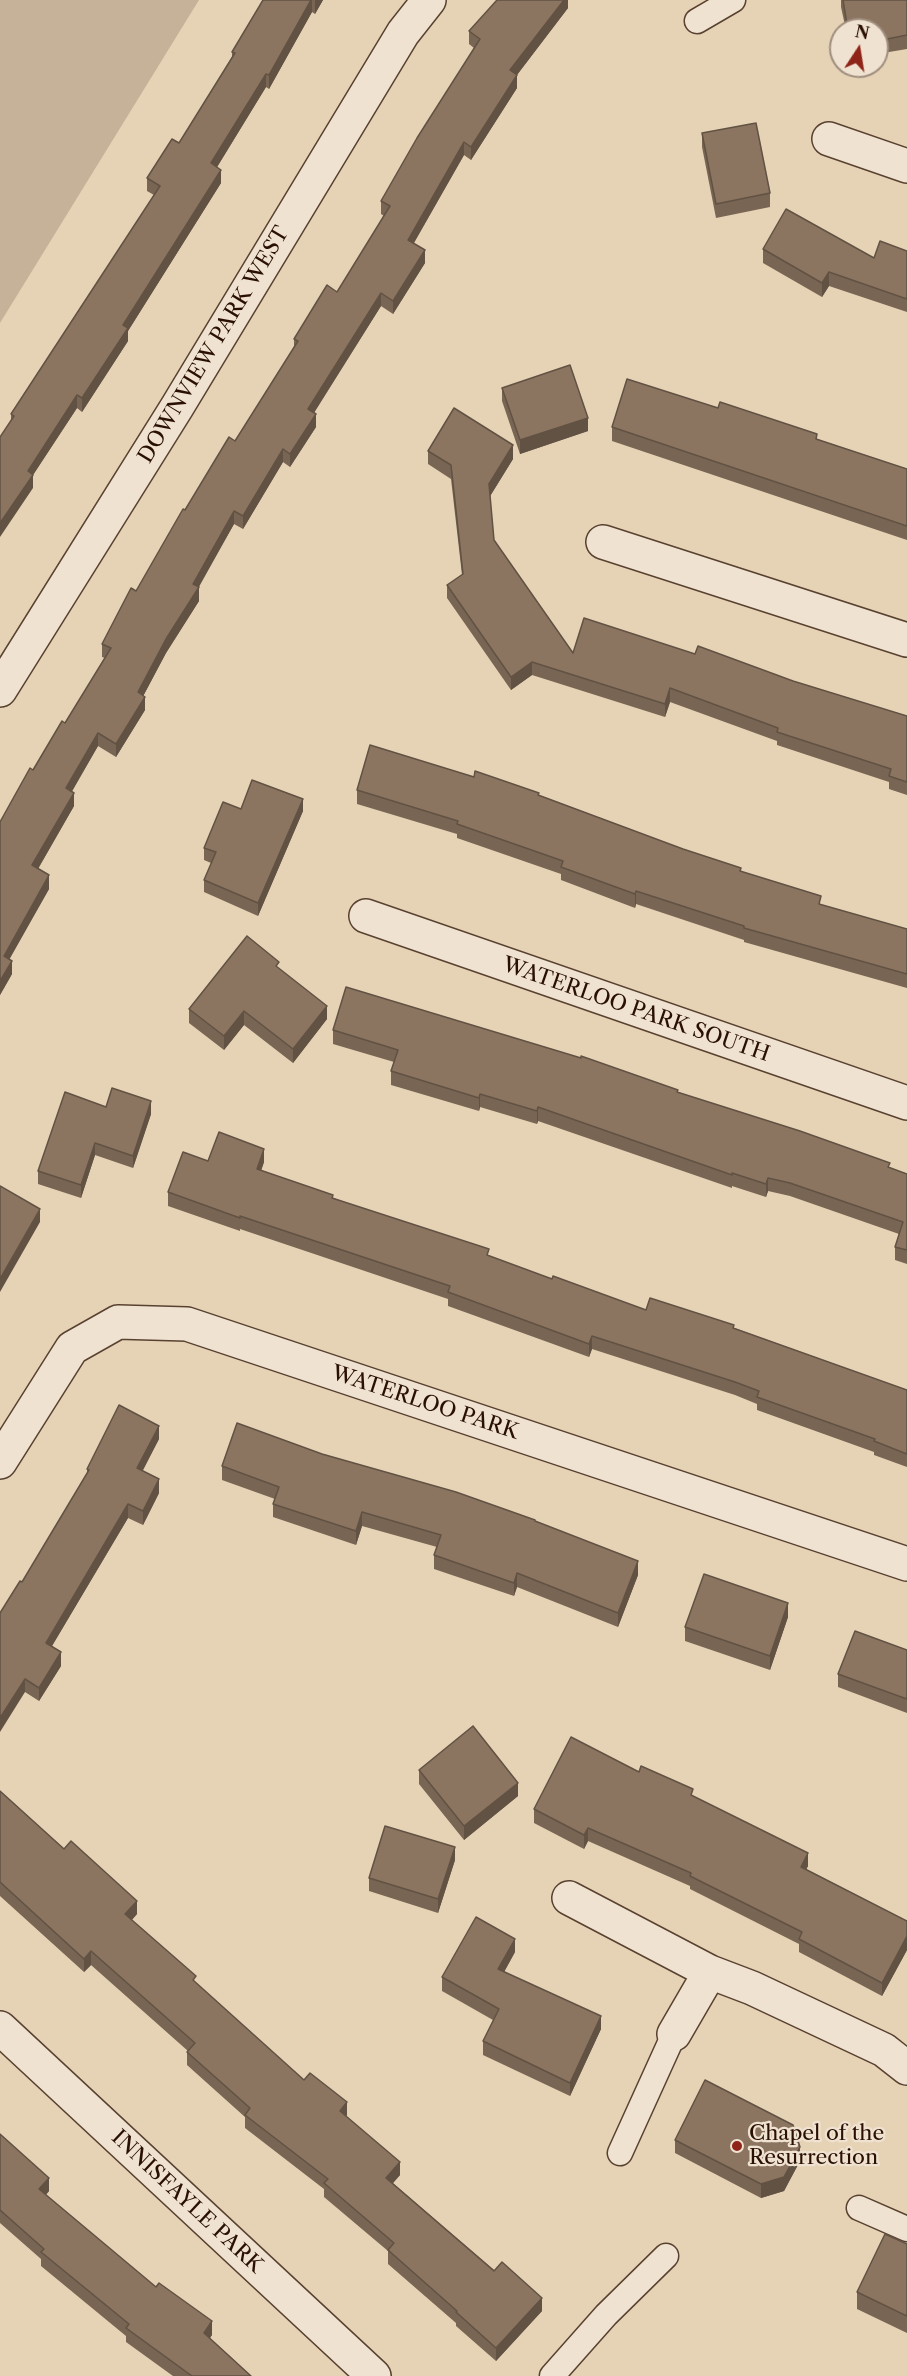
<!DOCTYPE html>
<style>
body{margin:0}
#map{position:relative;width:907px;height:2376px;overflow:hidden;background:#e6d3b6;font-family:"Libre Caslon Text",serif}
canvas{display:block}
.north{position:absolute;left:829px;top:18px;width:60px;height:60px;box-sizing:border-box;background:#efe2d0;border:2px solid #a08e7e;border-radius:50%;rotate:12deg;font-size:16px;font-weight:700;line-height:24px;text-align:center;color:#2a1003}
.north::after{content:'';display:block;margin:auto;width:21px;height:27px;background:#8f2418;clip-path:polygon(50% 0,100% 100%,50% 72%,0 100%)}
</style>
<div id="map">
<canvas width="907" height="2376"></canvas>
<div class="north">N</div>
</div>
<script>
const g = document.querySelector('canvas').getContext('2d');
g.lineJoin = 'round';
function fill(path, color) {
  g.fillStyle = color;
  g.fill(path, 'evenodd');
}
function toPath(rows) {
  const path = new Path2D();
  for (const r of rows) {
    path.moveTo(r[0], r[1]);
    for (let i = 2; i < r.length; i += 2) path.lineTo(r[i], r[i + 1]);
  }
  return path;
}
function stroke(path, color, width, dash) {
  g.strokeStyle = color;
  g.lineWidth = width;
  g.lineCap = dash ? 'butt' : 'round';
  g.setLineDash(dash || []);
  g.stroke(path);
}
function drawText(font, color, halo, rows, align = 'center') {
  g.font = font + ' "Libre Caslon Text",serif';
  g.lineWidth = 4.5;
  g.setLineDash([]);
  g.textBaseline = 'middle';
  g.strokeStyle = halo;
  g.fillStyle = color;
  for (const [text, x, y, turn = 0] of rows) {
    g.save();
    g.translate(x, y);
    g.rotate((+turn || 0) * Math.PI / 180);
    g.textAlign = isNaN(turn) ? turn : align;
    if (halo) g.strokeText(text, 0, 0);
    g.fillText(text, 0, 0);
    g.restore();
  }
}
const green = toPath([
 [0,0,199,0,0,323]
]);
const service = toPath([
 [697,21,733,0],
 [620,2153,674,2034],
 [859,2208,907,2229],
 [552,2376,606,2315,666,2256]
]);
const minor = toPath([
 [829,139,907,166],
 [603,542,907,640],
 [0,690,177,407,403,33,429,0],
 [366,916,907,1103],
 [0,1462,72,1348,118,1322,187,1324,907,1564],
 [569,1898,710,1972,752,1988,884,2050,907,2068],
 [0,2028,374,2376],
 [674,2034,710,1972]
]);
const wall = toPath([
 [263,0,323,0,315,14,312,12,269,89,266,87,217,167,221,183,128,331,128,341,82,412,77,408,33,475,33,488,11,421,11,414,154,195,147,191,147,178,179,143,232,57,232,52],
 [568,0,568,8,517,75,517,88,471,160,464,155,414,243,425,263,393,314,381,306,314,413,316,427,290,467,283,462,243,529,234,524,198,587,199,601,166,653,143,696,145,710,116,757,98,746,71,792,74,806,38,869,49,889,9,959,12,974,0,995,0,822,33,770,65,723,105,658,102,657,102,644,136,591,185,510,235,441,294,348,294,339,337,292,384,216,381,214,381,201,474,48,469,44,469,31],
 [841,0,907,0,907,49,877,54,877,30,846,30,841,7],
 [702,133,770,193,770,207,716,218,702,147],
 [763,249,874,258,907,251,907,312,829,286,822,297,763,263],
 [502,388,588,431,520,454,502,401],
 [718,408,817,439,907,469,907,540,612,441,612,427],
 [428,451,513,459,490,496,494,540,573,653,695,654,793,681,907,716,907,795,889,789,889,782,777,745,777,741,670,702,665,717,532,675,511,690,447,598,447,585,462,575,451,479,428,464],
 [474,777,539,795,741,871,821,905,907,929,907,988,744,942,744,940,636,904,635,908,561,880,561,874,457,838,457,834,357,804,357,790],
 [241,809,303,811,258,916,204,892,204,880,211,863,204,860,204,848],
 [279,969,327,1019,293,1063,244,1025,224,1050,189,1023,189,1009],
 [333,1030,678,1092,907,1174,907,1264,895,1260,895,1247,899,1234,790,1196,768,1191,766,1197,732,1186,732,1188,538,1121,537,1124,480,1107,479,1111,391,1085,391,1071,394,1062,333,1044],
 [106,1107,151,1114,133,1168,95,1155,81,1198,38,1184,38,1171],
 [208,1161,264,1162,261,1171,552,1279,646,1310,734,1328,907,1390,907,1467,874,1455,874,1452,757,1410,757,1404,735,1395,592,1349,589,1357,448,1306,448,1299,240,1229,240,1231,168,1206,168,1192],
 [159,1439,142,1471,159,1493,143,1525,128,1518,52,1646,61,1666,39,1701,25,1692,22,1582,87,1473,87,1469],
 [322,1454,535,1521,638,1575,618,1627,517,1587,514,1596,434,1569,434,1555,437,1547,362,1526,356,1545,273,1517,273,1504,275,1499,222,1480,222,1466],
 [788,1617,770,1670,685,1641,685,1627],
 [907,1650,907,1713,838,1687,838,1674],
 [419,1770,518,1796,464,1840,419,1784],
 [639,1772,693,1797,808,1866,806,1869,907,1921,907,1950,882,1996,799,1952,799,1944,690,1889,690,1886,588,1841,584,1849,534,1823,534,1809],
 [0,1791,137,1914,132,1920,196,1983,304,2080,347,2115,346,2116,400,2175,393,2183,542,2311,496,2361,456,2326,456,2323,388,2264,388,2251,324,2197,324,2189,245,2128,245,2117,187,2065,187,2052,188,2051,91,1965,84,1972,0,1896],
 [455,1860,438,1913,369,1891,369,1878],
 [515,1952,504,1972,601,2029,570,2096,483,2055,483,2041,493,2020,442,1991,442,1977],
 [0,2134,49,2191,46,2195,212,2335,210,2338,251,2376,173,2376,126,2342,126,2336,41,2266,41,2259,0,2223],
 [675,2140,800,2161,784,2191,761,2198,675,2153],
 [907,2244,907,2333,857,2309,857,2292]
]);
const shadedWall = toPath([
 [311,0,312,0,312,12,269,89,269,75],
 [315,0,323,0,315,14],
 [564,0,568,0,568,8,510,84,510,70],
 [266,74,266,87,211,177,211,163],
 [517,75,517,88,471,160,471,147],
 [464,142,464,155,408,253,408,240],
 [221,170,221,183,128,331,128,341,82,412,82,398,123,325],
 [425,250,425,263,393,314,393,301],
 [829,272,829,286,822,297,822,283],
 [381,293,381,306,308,422,308,409],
 [77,395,77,408,33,475,33,488,0,537,0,523,28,471],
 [316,414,316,427,290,467,290,454],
 [588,418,588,431,520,454,520,440],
 [513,445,513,459,489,498,489,484],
 [283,449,283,462,243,529,243,516],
 [234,511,234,524,195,594,199,587,199,601,166,653,138,706,138,692,193,584],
 [532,662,532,675,511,690,511,677],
 [670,688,670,702,665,717,665,704],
 [145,697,145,710,116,757,116,744],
 [98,733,98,746,66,802,66,788],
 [74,793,74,806,32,879,32,865],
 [303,799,303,811,258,916,258,903],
 [49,875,49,889,4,969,4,956],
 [636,891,636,904,635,908,635,894],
 [12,961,12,974,0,995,0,981],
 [327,1006,327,1019,293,1063,293,1049],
 [244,1011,244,1025,224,1050,224,1036],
 [480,1094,480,1107,479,1111,479,1098],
 [151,1101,151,1114,133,1168,133,1156],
 [538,1107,538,1121,537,1124,537,1111],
 [95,1143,95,1155,81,1198,81,1185],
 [264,1149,264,1162,257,1182,257,1169],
 [768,1178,768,1191,766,1197,766,1184],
 [40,1209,40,1222,0,1292,0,1279],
 [592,1336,592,1349,589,1357,589,1344],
 [159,1426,159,1439,137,1482,137,1468],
 [159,1479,159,1493,143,1525,143,1511],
 [128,1504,128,1518,46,1656,46,1643],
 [362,1512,362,1526,356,1545,356,1531],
 [638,1561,638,1575,618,1627,618,1613],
 [517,1573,517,1587,514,1596,514,1583],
 [788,1603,788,1617,770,1670,770,1656],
 [61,1652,61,1666,39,1701,39,1688],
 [25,1679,25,1692,0,1732,0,1718],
 [518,1783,518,1796,464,1840,464,1826],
 [588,1828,588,1841,584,1849,584,1835],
 [455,1847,455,1860,438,1913,438,1899],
 [808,1853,808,1866,801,1880,801,1867],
 [137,1901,137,1914,125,1927,125,1914],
 [907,1936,907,1950,882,1996,882,1983],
 [515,1939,515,1952,498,1983,498,1969],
 [91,1951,91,1965,84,1972,84,1959],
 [601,2016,601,2029,570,2096,570,2083],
 [347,2102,347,2115,340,2124,340,2111],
 [800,2147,800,2161,784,2191,761,2198,761,2184],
 [400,2162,400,2175,386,2191,386,2178],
 [49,2178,49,2191,39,2202,39,2189],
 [542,2298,542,2311,496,2361,496,2348],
 [212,2321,212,2335,204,2346,204,2333]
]);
const building = toPath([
 [263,0,311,0,269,75,266,74,211,163,221,170,123,325,128,328,82,398,77,395,28,471,33,475,0,523,0,437,14,416,11,414,160,186,147,178,172,139,179,143,235,53,232,52,263,0],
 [497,0,564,0,510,70,517,75,471,147,464,142,408,240,425,250,393,301,381,293,308,409,316,414,290,454,283,449,243,516,234,511,193,584,199,587,166,639,138,692,145,697,116,744,98,733,66,788,74,793,32,865,49,875,4,956,12,961,0,981,0,822,30,768,33,770,62,721,65,723,111,648,102,644,131,588,136,591,183,509,185,510,229,437,235,441,298,341,294,339,327,285,337,292,390,206,381,201,417,138,480,39,469,31,497,0],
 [843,0,907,0,907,35,877,41,877,30,848,30,843,0],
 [756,123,770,193,716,204,702,133,756,123],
 [786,209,874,258,880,241,907,251,907,299,829,272,822,283,763,249,786,209],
 [570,365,588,418,520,440,502,388,570,365],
 [627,379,718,408,720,402,817,434,816,439,907,469,907,526,612,427,627,379],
 [454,408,513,445,489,484,494,540,573,653,584,618,695,654,698,646,793,681,907,716,907,782,889,776,891,769,777,732,778,728,670,688,665,704,532,662,511,677,447,585,463,574,451,465,428,451,454,408],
 [370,745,474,777,475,771,539,793,538,795,683,849,741,868,740,871,821,896,819,904,907,929,907,974,744,928,744,926,636,891,635,894,561,867,563,861,457,824,458,821,357,790,370,745],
 [252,780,303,799,258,903,204,880,216,852,204,848,223,802,241,809,252,780],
 [247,936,279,962,276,966,327,1006,293,1049,244,1011,224,1036,189,1009,247,936],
 [346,987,581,1058,581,1056,678,1090,677,1092,800,1131,890,1163,888,1167,907,1174,907,1250,895,1247,903,1222,790,1183,768,1178,766,1184,732,1173,732,1175,538,1107,537,1111,480,1094,479,1098,391,1071,398,1050,333,1030,346,987],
 [112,1088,151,1101,133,1156,95,1143,81,1185,38,1171,65,1092,106,1107,112,1088],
 [219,1132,264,1149,257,1169,333,1195,332,1198,489,1249,487,1255,552,1279,553,1276,646,1310,650,1298,734,1325,733,1328,907,1390,907,1454,874,1441,875,1439,757,1397,759,1391,735,1382,592,1336,589,1344,448,1292,450,1286,240,1216,240,1218,168,1192,183,1152,208,1161,219,1132],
 [0,1186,40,1209,0,1279,0,1186],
 [119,1405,159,1426,137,1468,159,1479,143,1511,128,1504,46,1643,61,1652,39,1688,25,1679,0,1718,0,1613,20,1581,22,1582,89,1470,87,1469,119,1405],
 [237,1423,322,1454,456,1492,535,1520,535,1521,638,1561,618,1613,517,1573,514,1583,434,1555,441,1535,362,1512,356,1531,273,1504,279,1487,222,1466,237,1423],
 [704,1574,788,1603,770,1656,685,1627,704,1574],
 [855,1631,907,1650,907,1699,838,1674,855,1631],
 [473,1726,518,1783,464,1826,419,1770,473,1726],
 [571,1737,639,1772,641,1766,693,1789,691,1795,808,1853,801,1867,907,1921,907,1936,882,1983,799,1939,802,1932,690,1876,691,1873,588,1828,584,1835,534,1809,571,1737],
 [0,1791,64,1849,71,1841,137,1901,125,1914,196,1976,193,1980,304,2080,310,2073,347,2102,340,2111,400,2162,386,2178,494,2271,502,2262,542,2298,496,2348,456,2312,457,2311,388,2250,394,2243,324,2183,328,2179,245,2115,250,2108,187,2052,195,2043,91,1951,84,1959,0,1882,0,1791],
 [385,1826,455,1847,438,1899,369,1878,385,1826],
 [476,1917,515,1939,498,1969,601,2016,570,2083,483,2041,499,2009,442,1977,476,1917],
 [705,2080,793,2125,800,2147,784,2177,761,2184,675,2140,705,2080],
 [0,2134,49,2178,39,2189,156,2287,159,2283,212,2321,204,2333,251,2376,192,2376,126,2328,129,2324,41,2252,44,2249,0,2210,0,2134],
 [885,2234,907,2244,907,2316,857,2292,885,2234]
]);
const markers = [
 [737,2146,6,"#8f2418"]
];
const streetNames = [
 ["DOWNVIEW PARK WEST",214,345,-59],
 ["WATERLOO PARK SOUTH",636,1010,19],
 ["WATERLOO PARK",425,1403,18],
 ["INNISFAYLE PARK",187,2202,43]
];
const poiNames = [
 ["Chapel of the",749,2134],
 ["Resurrection",749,2158]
];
fill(green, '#c6b298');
stroke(service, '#594130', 27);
stroke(minor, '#594130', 36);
stroke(service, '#efe2d0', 24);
stroke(minor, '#efe2d0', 33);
fill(wall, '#786553');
fill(shadedWall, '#625243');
fill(building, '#8c7560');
stroke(building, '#625243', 1.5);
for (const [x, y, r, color] of markers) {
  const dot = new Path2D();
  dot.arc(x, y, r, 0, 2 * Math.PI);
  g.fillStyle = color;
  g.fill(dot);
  stroke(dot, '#efe2d0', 2);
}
drawText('21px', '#2a1003', '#efe2d0', streetNames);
drawText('21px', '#2a1003', '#efe2d0', poiNames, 'left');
</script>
